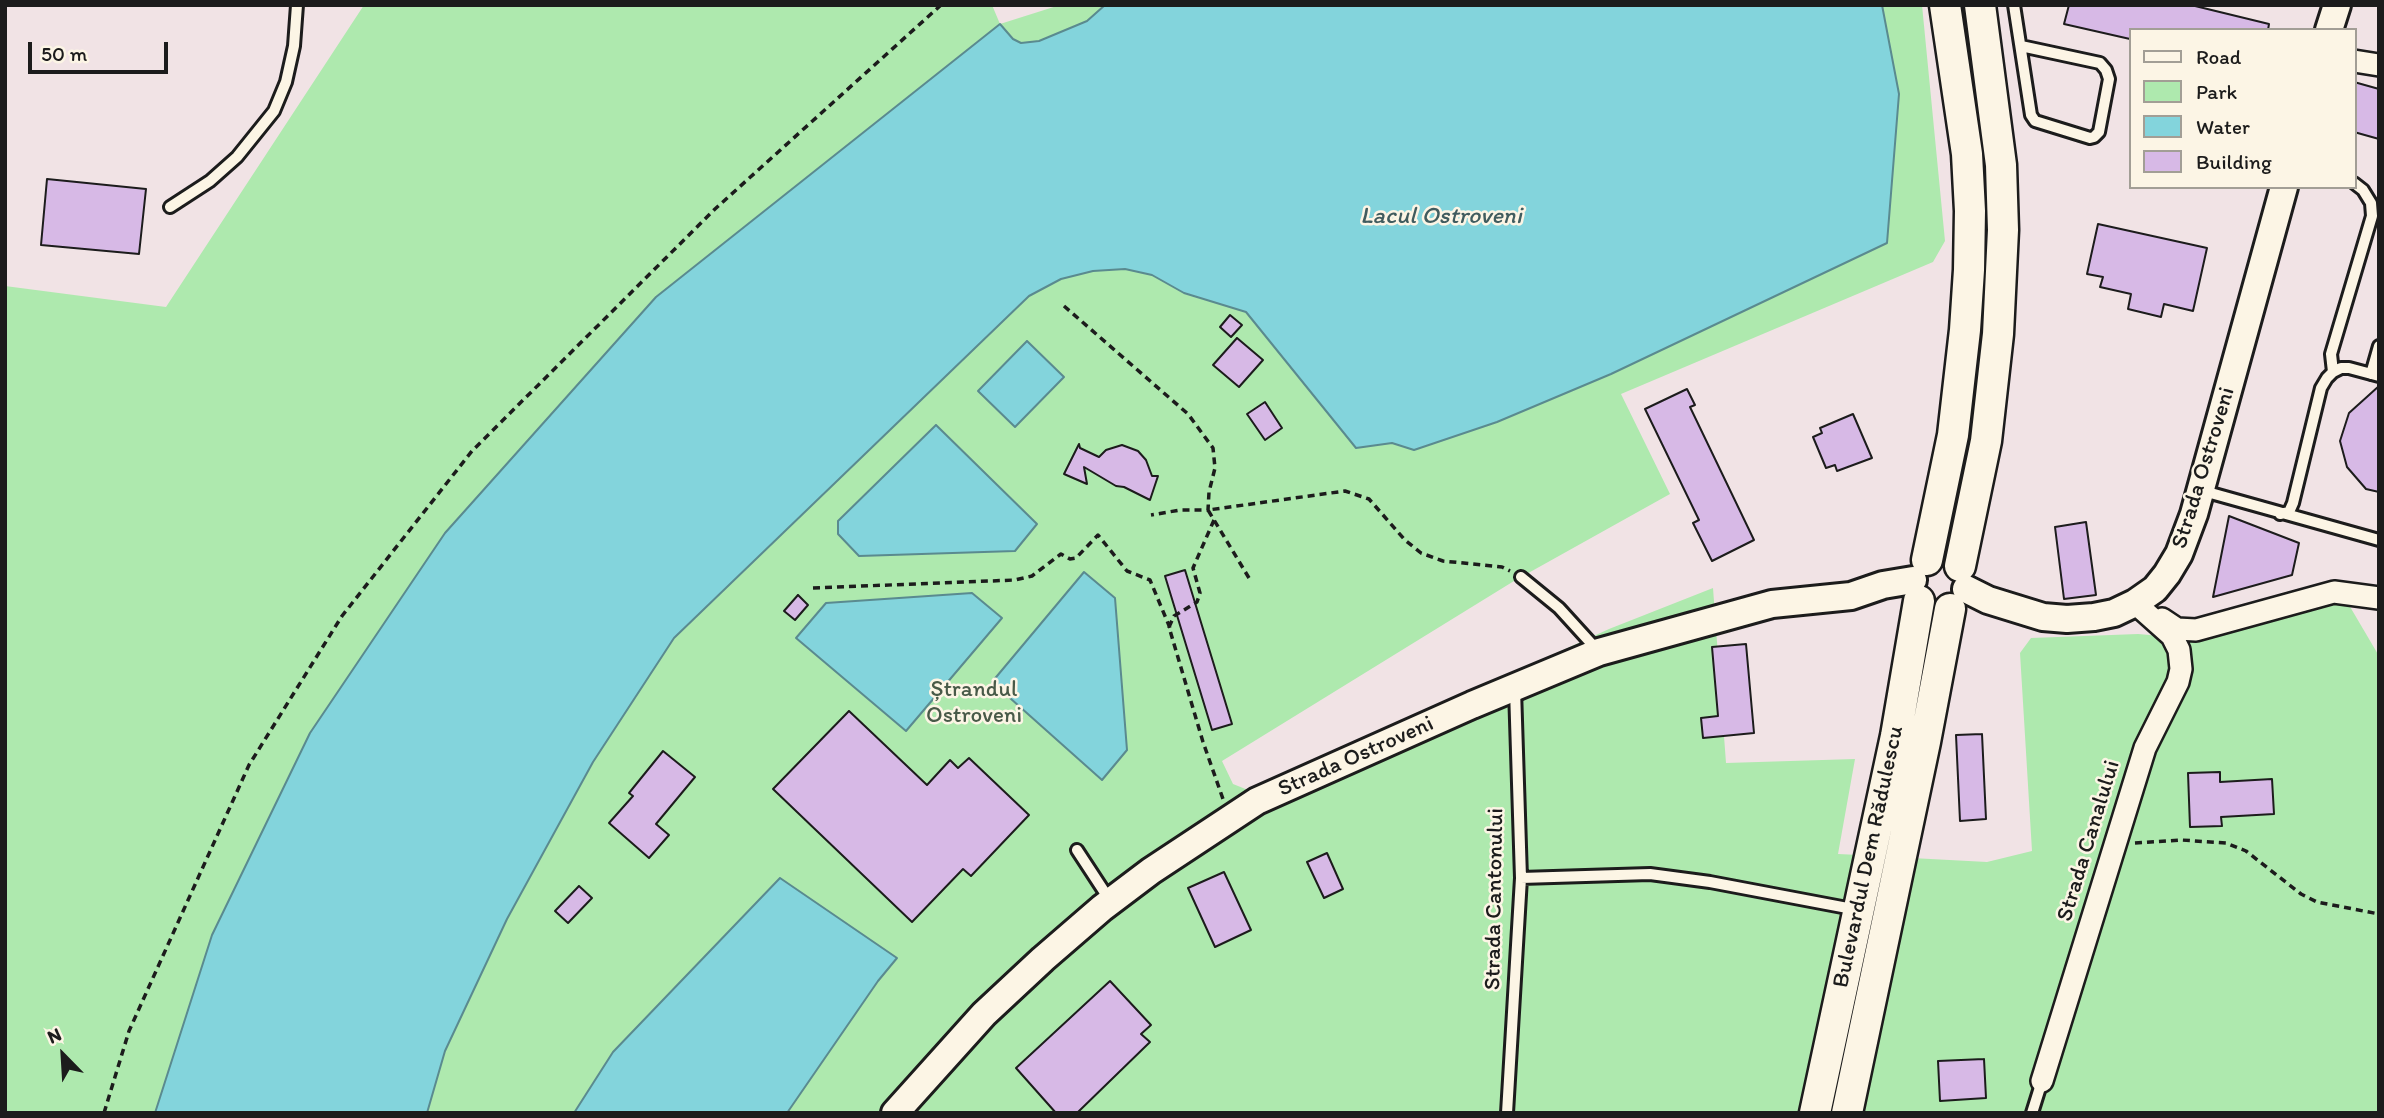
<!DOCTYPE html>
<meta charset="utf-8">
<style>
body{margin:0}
#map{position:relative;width:2384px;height:1118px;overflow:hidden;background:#f1e3e5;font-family:Itim,sans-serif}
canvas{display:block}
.frame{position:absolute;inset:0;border:7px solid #1c1c1c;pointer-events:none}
.legend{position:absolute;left:2129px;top:28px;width:228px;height:161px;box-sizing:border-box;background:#fcf5e5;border:2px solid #a29e95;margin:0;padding:9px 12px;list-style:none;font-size:21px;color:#1c1c1c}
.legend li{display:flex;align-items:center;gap:14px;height:35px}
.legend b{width:35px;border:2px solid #a29e95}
.north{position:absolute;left:28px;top:1020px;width:70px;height:70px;-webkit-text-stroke:5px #fcf5e5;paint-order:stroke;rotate:336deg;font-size:19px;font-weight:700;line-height:28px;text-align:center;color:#1c1c1c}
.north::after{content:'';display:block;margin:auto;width:24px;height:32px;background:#1c1c1c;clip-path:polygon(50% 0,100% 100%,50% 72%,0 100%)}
.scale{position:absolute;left:28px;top:42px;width:140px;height:32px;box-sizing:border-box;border:4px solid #1c1c1c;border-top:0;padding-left:9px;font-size:21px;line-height:24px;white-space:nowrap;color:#1c1c1c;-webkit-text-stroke:5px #fcf5e5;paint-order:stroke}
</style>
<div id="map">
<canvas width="2384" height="1118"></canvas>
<div class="frame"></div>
<ul class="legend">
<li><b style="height:9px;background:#fcf5e5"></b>Road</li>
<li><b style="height:19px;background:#aee9ae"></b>Park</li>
<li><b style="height:19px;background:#83d4dc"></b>Water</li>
<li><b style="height:19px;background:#d7b9e6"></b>Building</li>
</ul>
<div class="north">N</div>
<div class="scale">50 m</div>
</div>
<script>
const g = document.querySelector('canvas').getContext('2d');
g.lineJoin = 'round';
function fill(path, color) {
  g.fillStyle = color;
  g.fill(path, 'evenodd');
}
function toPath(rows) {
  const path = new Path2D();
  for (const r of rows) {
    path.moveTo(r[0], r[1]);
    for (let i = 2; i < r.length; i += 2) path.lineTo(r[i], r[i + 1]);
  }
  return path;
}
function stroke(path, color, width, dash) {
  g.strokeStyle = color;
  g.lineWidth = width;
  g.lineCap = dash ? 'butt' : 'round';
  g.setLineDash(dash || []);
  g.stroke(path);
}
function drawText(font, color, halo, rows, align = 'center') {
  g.font = font + ' Itim,sans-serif';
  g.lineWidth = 5;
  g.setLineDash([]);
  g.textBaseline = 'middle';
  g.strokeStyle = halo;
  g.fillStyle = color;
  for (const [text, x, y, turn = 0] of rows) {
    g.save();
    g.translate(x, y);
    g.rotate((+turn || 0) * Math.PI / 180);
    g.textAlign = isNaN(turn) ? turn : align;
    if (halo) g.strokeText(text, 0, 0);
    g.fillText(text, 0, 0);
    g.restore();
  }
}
const green = toPath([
 [364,5,992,5,1000,24,1060,5,1105,5,1087,21,1039,41,1021,43,1013,39,1000,24,212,935,155,1113,5,1113,5,286,166,307],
 [1882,5,1922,5,1945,241,1933,262,1621,394,1670,494,1514,581,1222,761,1233,784,1253,792,1609,629,1713,588,1726,763,1855,759,1838,854,1879,856,1925,629,1937,631,1893,857,1987,862,2032,851,2020,653,2031,638,2138,634,2207,640,2244,624,2326,604,2349,605,2379,656,2379,1113,787,1113,878,981,897,958,613,1052,574,1113,427,1113,445,1051,507,919,593,762,674,638,1029,296,1061,279,1093,271,1125,269,1152,275,1184,293,1246,312,1356,448,1392,443,1414,450,1611,374,1887,243,1899,94]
]);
const water = toPath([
 [1105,5,1882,5,1899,94,1887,243,1611,374,1497,422,1414,450,1392,443,1356,448,1246,312,1184,293,1152,275,1125,269,1093,271,1061,279,1029,296,674,638,593,762,507,919,445,1051,427,1113,155,1113,212,935,310,733,445,533,656,297,1000,24,1013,39,1021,43,1039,41,1087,21,1105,5],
 [1027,341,1064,377,1015,427,978,391,1027,341],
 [936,425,1037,524,1015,551,859,556,838,534,838,521,936,425],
 [1084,572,1115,598,1127,750,1102,780,992,682,1084,572],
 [972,593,1002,618,906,731,796,638,826,603,972,593],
 [780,878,897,958,878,981,787,1113,574,1113,613,1052,780,878]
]);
const building = toPath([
 [2069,5,2191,5,2269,24,2268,30,2130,30,2130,39,2064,24,2069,5],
 [2354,82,2379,89,2379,139,2354,132,2354,82],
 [47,179,146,189,139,254,41,245,47,179],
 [2098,224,2207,248,2193,311,2164,304,2161,317,2128,309,2131,294,2100,287,2103,277,2087,274,2098,224],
 [1230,315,1242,325,1231,337,1220,327,1230,315],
 [1237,338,1263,360,1239,387,1213,365,1237,338],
 [2379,386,2379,492,2366,489,2347,467,2340,441,2349,413,2379,386],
 [1687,389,1695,405,1690,407,1754,540,1712,561,1693,523,1699,520,1645,409,1687,389],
 [1265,402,1282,428,1265,440,1247,414,1265,402],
 [1853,414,1872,458,1837,471,1835,465,1826,468,1813,437,1822,433,1820,428,1853,414],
 [1079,444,1080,448,1099,457,1106,450,1122,445,1138,451,1146,460,1152,476,1158,476,1150,500,1124,487,1116,486,1084,467,1087,484,1064,474,1079,444],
 [2229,516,2299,543,2292,575,2213,597,2229,516],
 [2086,522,2096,595,2064,599,2055,527,2086,522],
 [1185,570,1232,724,1212,730,1165,576,1185,570],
 [798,595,808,605,795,620,784,611,798,595],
 [1746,644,1754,733,1703,738,1701,718,1718,716,1712,647,1746,644],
 [849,711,927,785,950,760,958,768,969,758,1029,815,971,876,963,869,912,922,773,789,849,711],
 [1982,734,1986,819,1960,821,1956,735,1982,734],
 [663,751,695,777,656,824,669,835,649,858,609,823,633,796,629,793,663,751],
 [2220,772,2220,782,2272,779,2274,814,2221,817,2222,826,2190,827,2188,773,2220,772],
 [1327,853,1343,889,1324,898,1307,862,1327,853],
 [1224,872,1251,930,1215,947,1188,888,1224,872],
 [579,886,592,898,568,923,555,911,579,886],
 [1110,981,1151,1025,1141,1034,1150,1042,1077,1113,1056,1113,1016,1068,1110,981],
 [1984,1059,1986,1098,1940,1101,1938,1061,1984,1059]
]);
const path = toPath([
 [1064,306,1188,414,1213,448,1215,468,1209,492,1208,510,1180,510,1151,515],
 [1214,520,1193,568,1200,593,1197,602,1174,616,1169,627,1203,742,1223,799],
 [1249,578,1208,510,1345,491,1369,499,1405,540,1421,553,1443,561,1502,567,1510,571],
 [813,588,1015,580,1032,576,1061,554,1070,559,1076,558,1098,535,1127,571,1150,580,1170,628],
 [2135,843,2181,840,2226,843,2246,851,2301,894,2317,902,2379,914],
 [104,1113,129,1031,249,765,342,616,472,451,715,209,941,5]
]);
const service = toPath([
 [2014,5,2031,115,2035,121,2090,138,2094,137,2099,132,2109,79,2106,70,2100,63,2021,46],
 [170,207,210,181,237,157,274,111,286,82,294,46,297,5],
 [2333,372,2331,354,2372,216,2371,203,2363,190,2354,183],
 [2371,374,2379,346],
 [2200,490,2379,540],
 [2280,514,2289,512,2293,503,2321,388,2327,378,2333,372,2341,368,2349,368,2379,376],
 [1521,577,1559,608,1599,652],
 [1077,850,1111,902],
 [1521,878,1650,874,1710,882,1858,910],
 [1507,1113,1521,878,1515,689],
 [2032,1113,2042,1081]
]);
const minor = toPath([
 [2354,61,2379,65],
 [2162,619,2177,629,2196,630,2334,592,2379,598],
 [2042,1081,2145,748,2178,682,2181,669,2179,650,2172,636,2135,603]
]);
const tertiary = toPath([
 [2329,30,2337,5],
 [1966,589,1988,600,2043,617,2067,619,2094,617,2114,613,2135,603,2155,589,2167,574,2179,554,2194,514,2284,187],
 [895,1113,984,1014,1043,959,1102,908,1151,871,1257,801,1472,705,1599,652,1772,604,1851,596,1883,585,1913,580]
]);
const secondary = toPath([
 [1927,560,1953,435,1965,330,1969,270,1970,211,1967,154,1945,5],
 [1960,566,1986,441,1998,334,2003,230,2001,165,1980,5],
 [1815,1113,1896,736,1919,601],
 [1847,1113,1925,742,1950,609]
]);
const streetNames = [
 ["Strada Ostroveni",2204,468,-73],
 ["Strada Ostroveni",1356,757,-24],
 ["Strada Canalului",2089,841,-73],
 ["Bulevardul Dem Rădulescu",1869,857,-78],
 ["Strada Cantonului",1495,899,-89]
];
const parkNames = [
 ["Ștrandul",974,690],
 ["Ostroveni",974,716]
];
const waterNames = [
 ["Lacul Ostroveni",1441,217]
];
fill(green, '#aee9ae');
fill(water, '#83d4dc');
stroke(water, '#5a8a8f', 2);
fill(building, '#d7b9e6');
stroke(building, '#1c1c1c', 2);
stroke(service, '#1c1c1c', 16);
stroke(minor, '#1c1c1c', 26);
stroke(tertiary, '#1c1c1c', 32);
stroke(secondary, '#1c1c1c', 35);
stroke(path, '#1c1c1c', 3.5, [7, 5]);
stroke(service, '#fcf5e5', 10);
stroke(minor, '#fcf5e5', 21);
stroke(tertiary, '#fcf5e5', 26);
stroke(secondary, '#fcf5e5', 30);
drawText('23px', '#1c1c1c', '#fcf5e5', streetNames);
drawText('23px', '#485a48', '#fcf5e5', parkNames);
drawText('italic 24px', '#405c5f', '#fcf5e5', waterNames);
</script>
